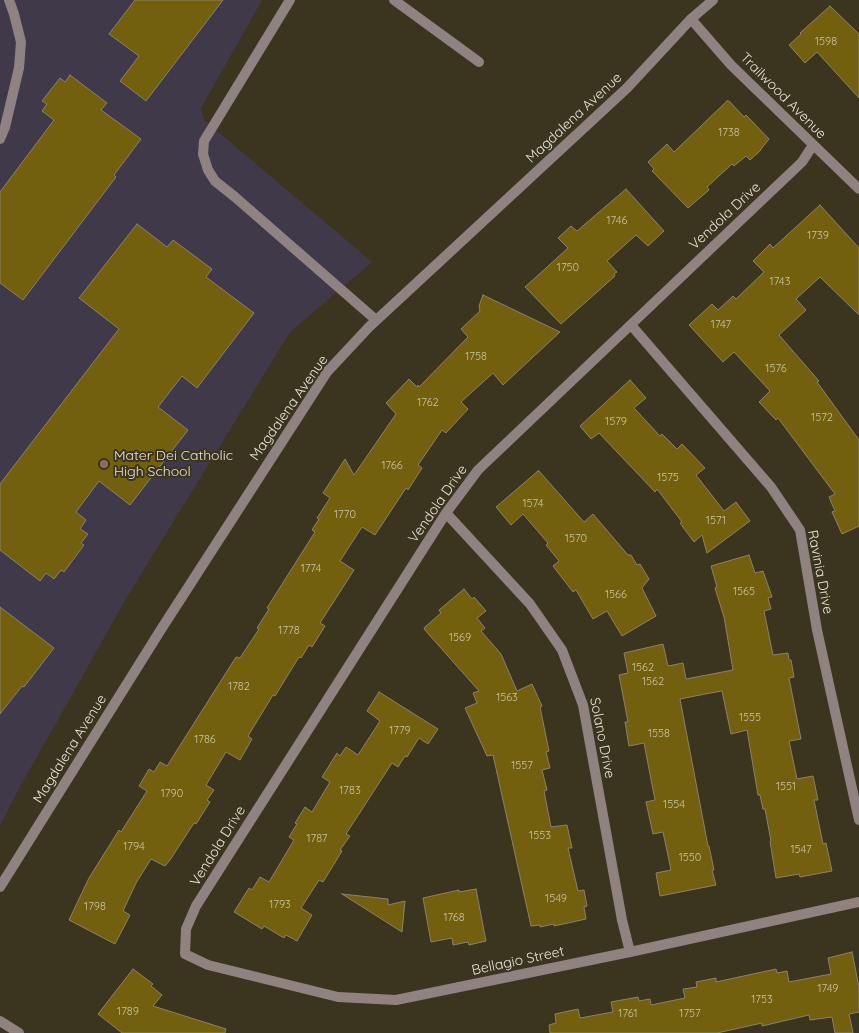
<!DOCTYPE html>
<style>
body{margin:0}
canvas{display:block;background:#3b351f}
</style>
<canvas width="859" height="1033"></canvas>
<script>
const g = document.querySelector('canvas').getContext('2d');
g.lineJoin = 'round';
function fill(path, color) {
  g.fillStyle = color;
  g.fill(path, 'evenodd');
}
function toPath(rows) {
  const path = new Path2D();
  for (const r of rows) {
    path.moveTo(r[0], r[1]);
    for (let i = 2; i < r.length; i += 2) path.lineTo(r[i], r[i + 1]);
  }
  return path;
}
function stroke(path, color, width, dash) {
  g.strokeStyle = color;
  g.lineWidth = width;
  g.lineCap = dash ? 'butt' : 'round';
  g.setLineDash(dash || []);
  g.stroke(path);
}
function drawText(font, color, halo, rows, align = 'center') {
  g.font = font + ' Quicksand,sans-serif';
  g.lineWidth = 4;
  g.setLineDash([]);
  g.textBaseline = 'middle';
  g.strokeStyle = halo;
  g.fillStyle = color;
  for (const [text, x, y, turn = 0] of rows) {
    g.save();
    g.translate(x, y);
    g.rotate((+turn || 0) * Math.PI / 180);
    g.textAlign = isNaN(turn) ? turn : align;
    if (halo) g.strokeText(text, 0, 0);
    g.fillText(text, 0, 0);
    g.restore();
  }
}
const education = toPath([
 [0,0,262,0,201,108,204,120,372,262,290,332,127,597,16,794,0,826]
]);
const building = toPath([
 [135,0,223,0,146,101,120,81,139,56,109,34,135,0],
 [830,6,859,34,859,98,817,52,805,63,789,45,801,34,800,33,830,6],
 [70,75,107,103,101,110,141,139,114,175,116,177,23,300,0,283,0,192,54,120,42,111,47,104,42,101,60,78,65,82,70,75],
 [727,101,729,101,744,117,746,115,769,139,761,149,761,150,750,160,746,156,734,166,732,164,707,187,709,190,688,208,652,171,654,169,648,162,667,144,674,152,727,101],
 [626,189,664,231,648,246,636,235,607,261,617,272,614,274,615,276,561,324,525,287,568,248,558,238,571,226,577,231,626,189],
 [820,205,859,248,859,315,820,277,796,299,806,310,779,335,819,381,817,382,859,440,859,526,842,534,832,512,835,511,829,497,835,494,778,418,776,420,759,402,770,391,734,352,723,362,689,325,712,304,718,310,733,296,736,299,764,272,753,261,770,244,773,248,820,205],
 [137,224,167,247,173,240,212,269,206,277,254,313,197,388,182,376,158,407,188,430,130,505,99,481,76,512,86,520,80,529,88,534,81,543,84,545,64,572,61,570,54,579,46,573,40,581,0,550,0,484,119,329,79,298,137,224],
 [483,295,560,332,503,385,493,373,461,402,468,409,446,433,442,430,418,465,422,468,408,490,406,488,375,535,362,527,340,561,354,570,320,623,325,626,312,647,309,645,301,658,299,657,275,696,273,695,248,736,252,739,240,760,226,752,206,785,214,790,207,800,210,802,196,824,194,823,170,860,165,866,151,859,136,883,123,911,130,915,115,944,69,920,89,878,119,830,121,832,147,791,139,786,149,769,154,772,160,762,167,766,236,657,240,658,259,629,257,628,269,609,267,608,315,532,312,530,319,519,317,518,330,498,323,493,345,459,354,475,396,414,386,403,409,379,417,387,418,385,419,387,468,337,461,329,480,311,479,306,483,295],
 [630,380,646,398,634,408,660,436,662,434,677,449,682,444,705,468,696,475,724,511,736,502,750,521,707,553,702,535,694,542,680,523,682,522,657,489,655,492,599,433,591,439,580,426,630,380],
 [538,471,539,471,584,522,593,514,628,555,631,555,637,565,640,564,649,579,642,588,656,616,622,636,607,611,593,619,576,590,573,592,553,566,559,561,546,545,548,543,523,514,511,525,496,507,538,471],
 [749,555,755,573,763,571,772,597,768,598,771,609,764,611,773,655,788,653,789,660,791,660,794,677,789,678,801,739,789,741,797,779,813,776,818,800,814,800,823,844,826,843,832,871,800,877,799,874,776,878,770,841,771,841,765,809,763,809,760,795,758,795,747,730,731,734,722,691,705,694,680,699,708,846,709,846,714,870,712,870,716,885,660,896,656,873,671,870,663,832,653,834,646,802,655,800,644,743,629,746,625,722,628,722,619,675,628,673,624,653,663,644,668,666,683,663,686,679,733,670,724,617,715,588,717,587,711,566,749,555],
 [464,589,472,599,474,597,486,611,477,618,485,628,481,631,501,654,517,691,532,684,542,706,540,707,549,751,546,752,550,768,542,770,547,790,544,791,551,827,567,825,572,848,568,848,578,891,584,890,587,906,584,907,586,919,554,926,554,924,540,927,540,925,531,926,493,755,487,756,465,708,477,703,473,693,479,691,424,629,425,627,441,613,439,610,464,589],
 [0,607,54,648,24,687,22,686,0,714,0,607],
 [379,692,438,729,428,744,419,738,407,757,405,756,398,767,392,763,346,834,350,836,340,850,342,851,323,882,319,880,301,908,312,915,297,941,286,935,284,938,264,926,262,929,234,912,249,888,252,890,260,877,269,882,294,840,289,837,297,824,295,823,305,807,312,812,330,782,322,777,337,753,340,756,346,747,358,755,380,721,367,711,379,692],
 [476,889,486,941,469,945,468,942,453,945,452,938,431,942,423,898,459,890,459,892,476,889],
 [342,894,388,899,388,905,405,901,402,932,342,894],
 [852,952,859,987,859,1012,849,1014,853,1033,835,1033,832,1017,810,1020,809,1015,762,1026,762,1023,717,1033,550,1033,549,1025,556,1023,555,1014,578,1009,580,1018,613,1012,611,1002,638,997,639,1001,650,999,651,1005,685,998,683,989,697,987,696,982,716,978,716,982,776,969,777,973,787,971,789,982,831,974,828,958,852,952],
 [133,969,153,984,151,986,162,995,153,1006,226,1029,225,1033,122,1033,98,1014,133,969]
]);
const service = toPath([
 [290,0,204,141,203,154,208,170,215,181,235,197,376,320],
 [394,0,479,62],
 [0,139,5,127,19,68,21,42,14,14,9,0]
]);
const minor = toPath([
 [691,19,731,65,859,189],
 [813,145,802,162,478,470,446,513,196,906,186,929,185,954,208,965,338,997,396,1000,630,952,859,902],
 [631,325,771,487,800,530,817,630,859,820],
 [446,513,530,604,562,650,583,705,622,920,630,952]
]);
const tertiary = toPath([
 [0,887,160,631,327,372,369,327,627,88,691,19,713,0],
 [0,1021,19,1033]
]);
const markers = [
 [104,464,5,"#8d6e63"]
];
const numberNames = [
 ["1598",826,42],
 ["1738",729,133],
 ["1746",617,221],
 ["1739",818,236],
 ["1750",568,268],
 ["1743",780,282],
 ["1747",721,325],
 ["1758",476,357],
 ["1576",776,369],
 ["1762",428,403],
 ["1572",822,418],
 ["1579",616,422],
 ["1766",392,466],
 ["1575",668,478],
 ["1574",533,504],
 ["1770",345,515],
 ["1571",716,521],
 ["1570",576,539],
 ["1774",311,569],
 ["1565",744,592],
 ["1566",616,595],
 ["1778",289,631],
 ["1569",460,638],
 ["1562",643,668],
 ["1562",653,682],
 ["1782",239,687],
 ["1563",507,698],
 ["1555",750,718],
 ["1779",400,731],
 ["1558",659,734],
 ["1786",205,740],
 ["1557",522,766],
 ["1551",786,787],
 ["1783",350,791],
 ["1790",172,794],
 ["1554",674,805],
 ["1553",540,836],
 ["1787",317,839],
 ["1794",134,847],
 ["1547",801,850],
 ["1550",690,858],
 ["1549",556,899],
 ["1793",280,905],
 ["1798",95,907],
 ["1768",454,918],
 ["1749",828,989],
 ["1753",762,1000],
 ["1789",128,1012],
 ["1761",628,1014],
 ["1757",690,1014]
];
const streetNames = [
 ["Trailwood Avenue",783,96,45],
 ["Magdalena Avenue",574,118,-43],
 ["Vendola Drive",725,216,-43],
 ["Magdalena Avenue",289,408,-55],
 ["Vendola Drive",438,504,-55],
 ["Ravinia Drive",820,572,79],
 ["Solano Drive",602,738,79],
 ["Magdalena Avenue",70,749,-58],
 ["Vendola Drive",218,846,-58],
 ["Bellagio Street",518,961,-12]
];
const poiNames = [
 ["Mater Dei Catholic",114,456],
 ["High School",114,472]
];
fill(education, '#3f394a');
fill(building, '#73600f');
stroke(building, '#89826a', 1);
stroke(service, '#8f8280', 10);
stroke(minor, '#8f8280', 10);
stroke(tertiary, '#8f8280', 10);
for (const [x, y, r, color] of markers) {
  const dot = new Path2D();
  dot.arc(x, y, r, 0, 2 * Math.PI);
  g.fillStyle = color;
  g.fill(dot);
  stroke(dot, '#3b351f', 2);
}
drawText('11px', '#c9c2a4', null, numberNames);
drawText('14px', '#e6e2d5', '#3b351f', streetNames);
drawText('14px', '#e6e2d5', '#3b351f', poiNames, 'left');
</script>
